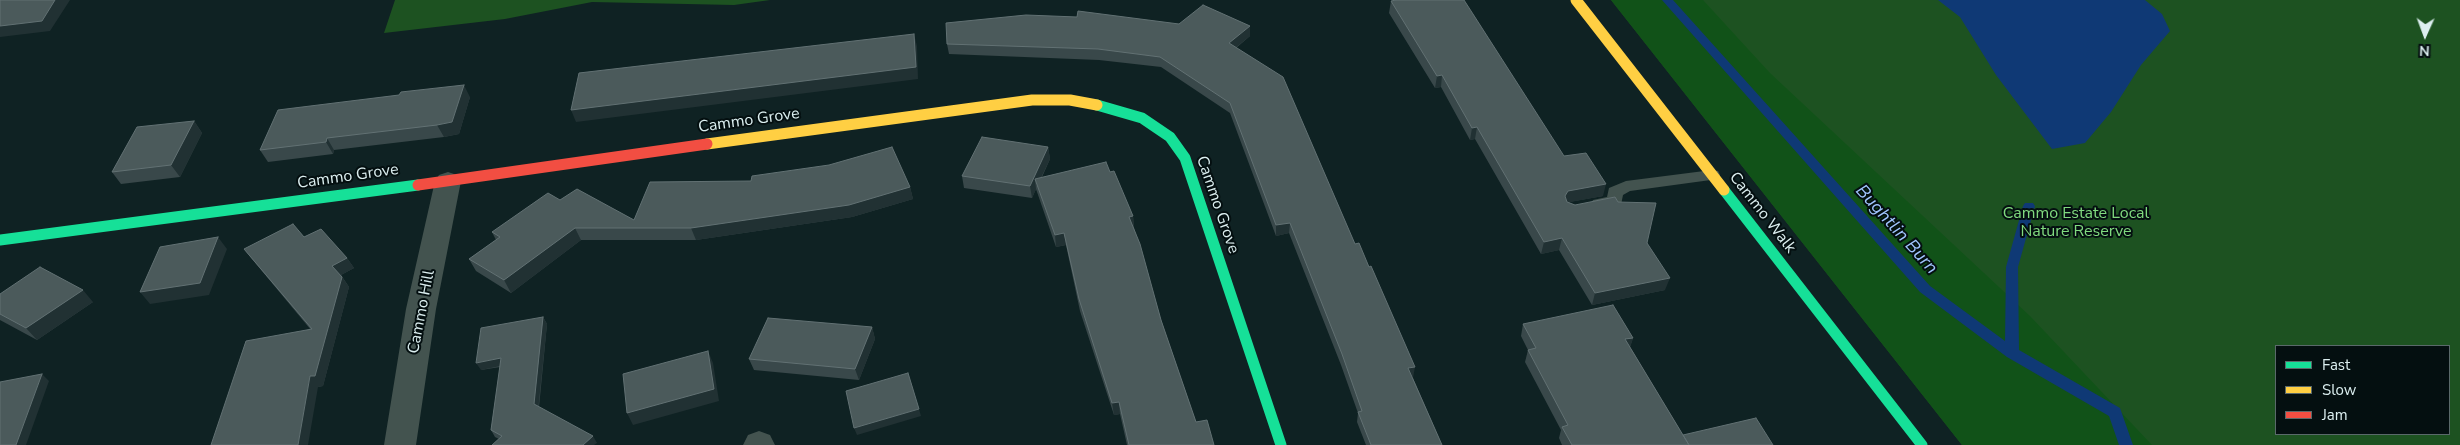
<!DOCTYPE html>
<style>
body{margin:0}
#map{position:relative;width:2460px;height:445px;overflow:hidden;background:#0f2223;font-family:"Nunito Sans",sans-serif}
canvas{display:block}
.legend{position:absolute;left:2275px;top:345px;width:175px;height:90px;box-sizing:border-box;background:#040f10;border:1px solid #5a696a;margin:0;padding:6px 9px;list-style:none;font-size:15px;color:#dceff0}
.legend li{display:flex;align-items:center;gap:10px;height:25px}
.legend b{width:25px;border:1px solid #5a696a}
.north{position:absolute;left:2400px;top:10px;width:50px;height:50px;-webkit-text-stroke:4px #040f10;paint-order:stroke;rotate:182deg;font-size:14px;font-weight:700;line-height:20px;text-align:center;color:#dceff0}
.north::after{content:'';display:block;margin:auto;width:18px;height:22px;background:#dceff0;clip-path:polygon(50% 0,100% 100%,50% 72%,0 100%)}
</style>
<div id="map">
<canvas width="2460" height="445"></canvas>
<ul class="legend">
<li><b style="height:6px;background:#16e098"></b>Fast</li>
<li><b style="height:6px;background:#ffcf43"></b>Slow</li>
<li><b style="height:6px;background:#f24e42"></b>Jam</li>
</ul>
<div class="north">N</div>
</div>
<script>
const g = document.querySelector('canvas').getContext('2d');
g.lineJoin = 'round';
function fill(path, color) {
  g.fillStyle = color;
  g.fill(path, 'evenodd');
}
function toPath(rows) {
  const path = new Path2D();
  for (const r of rows) {
    path.moveTo(r[0], r[1]);
    for (let i = 2; i < r.length; i += 2) path.lineTo(r[i], r[i + 1]);
  }
  return path;
}
function stroke(path, color, width, dash) {
  g.strokeStyle = color;
  g.lineWidth = width;
  g.lineCap = dash ? 'butt' : 'round';
  g.setLineDash(dash || []);
  g.stroke(path);
}
function drawText(font, color, halo, rows, align = 'center') {
  g.font = font + ' "Nunito Sans",sans-serif';
  g.lineWidth = 4;
  g.setLineDash([]);
  g.textBaseline = 'middle';
  g.strokeStyle = halo;
  g.fillStyle = color;
  for (const [text, x, y, turn = 0] of rows) {
    g.save();
    g.translate(x, y);
    g.rotate((+turn || 0) * Math.PI / 180);
    g.textAlign = isNaN(turn) ? turn : align;
    if (halo) g.strokeText(text, 0, 0);
    g.fillText(text, 0, 0);
    g.restore();
  }
}
const green = toPath([
 [395,0,770,0,734,5,592,2,505,19,384,33],
 [1611,0,2460,0,2460,445,1962,445],
 [2276,346,2449,346,2449,434,2276,434]
]);
const forest = toPath([
 [1611,0,1703,0,1770,73,2030,316,2152,445,1962,445]
]);
const water = toPath([
 [1938,0,2145,0,2162,14,2170,31,2141,65,2111,112,2085,143,2052,149,1996,75,1960,17]
]);
const stream = toPath([
 [1662,0,1673,0,1930,286,2005,341,2006,267,2023,206,2025,203,2033,203,2035,206,2018,267,2019,350,2120,408,2133,445,2119,445,2109,416,2007,357,1920,292,1662,0]
]);
const lane = toPath([
 [1712,170,1718,171,1720,175,1718,179,1630,191,1623,195,1621,205,1615,207,1599,210,1593,208,1591,204,1593,200,1607,197,1609,188,1626,181,1712,170]
]);
const street = toPath([
 [448,172,457,175,461,181,436,309,416,445,384,445,406,309,435,181,439,175,448,172],
 [759,431,770,435,775,445,743,445,748,435,759,431]
]);
const fast = toPath([
 [1097,105,1142,118,1170,137,1185,158,1281,445],
 [1724,190,1922,445],
 [0,240,418,185]
]);
const slow = toPath([
 [1576,0,1724,190],
 [707,144,1032,100,1070,100,1097,105]
]);
const jam = toPath([
 [418,185,707,144]
]);
const wall = toPath([
 [1391,1,1564,156,1603,196,1569,202,1647,243,1665,290,1592,305,1559,250,1541,254,1475,139,1470,140,1441,87,1435,88,1389,13],
 [1250,36,1236,48,1413,378,1442,445,1366,445,1357,422,1358,413,1341,365,1289,233,1276,236,1230,113,1161,67,1099,60,949,54,947,44],
 [470,97,459,134,444,137,334,150,333,154,268,162,260,150],
 [194,121,202,133,180,177,121,184,112,172],
 [1048,147,1050,159,1042,177,1110,172,1133,216,1134,228,1161,320,1196,422,1214,445,1127,445,1120,414,1114,415,1080,311,1066,245,1056,247,1036,189,1032,198,964,188,962,176],
 [910,187,913,199,852,217,696,240,581,240,511,293,476,271,469,259,496,240,492,232,560,200,634,220],
 [304,237,347,258,354,268,341,275,349,287,323,386,318,387,311,330,252,259,244,249],
 [0,294,93,302,37,340,0,320],
 [543,317,547,324,539,407,597,443,499,439,495,437,491,430,500,367,481,370],
 [1523,324,1633,338,1630,347,1683,435,1773,445,1562,445,1559,438,1561,430,1525,362,1528,350,1521,336],
 [872,327,875,339,859,380,754,370,749,359]
]);
const shadedWall = toPath([
 [55,0,70,0,50,31,0,37,0,26],
 [1250,26,1250,36,1229,53,1229,43],
 [914,34,917,46,918,79,576,122,571,110],
 [1442,75,1441,87,1435,88,1437,76],
 [464,85,470,97,459,134,444,137,437,125],
 [194,121,202,133,180,177,171,165],
 [1477,127,1475,139,1470,140,1472,128],
 [327,138,334,150,333,154,326,142],
 [1048,147,1050,159,1037,186,1035,179,1036,189,1032,198,1030,186],
 [1606,184,1603,196,1565,203,1565,196,1568,191],
 [910,187,913,199,852,217,696,240,691,228],
 [1133,216,1134,228,1130,230,1129,217],
 [1290,223,1289,233,1276,236,1276,225],
 [575,228,581,240,511,293,504,280],
 [1064,233,1066,245,1056,247,1055,235],
 [218,237,227,249,209,295,150,304,140,292],
 [1562,238,1559,250,1541,254,1544,242],
 [347,258,354,268,339,276,332,266],
 [342,277,349,287,323,386,318,387,308,445,298,445,310,376],
 [1670,278,1665,290,1592,305,1595,293],
 [83,290,93,302,37,340,26,328],
 [543,317,547,324,538,411,534,404],
 [872,327,875,339,859,380,855,369],
 [1633,338,1629,350,1625,339],
 [708,351,713,363,719,401,633,425,627,413],
 [501,358,505,365,481,370,476,363],
 [1415,367,1413,378,1407,379,1408,368],
 [42,374,49,381,26,445,16,445],
 [1119,402,1120,414,1114,415,1112,403],
 [919,409,921,416,857,435,854,428],
 [593,436,597,443,594,445,583,445]
]);
const building = toPath([
 [0,0,55,0,42,21,0,26,0,0],
 [1396,0,1464,0,1564,156,1586,153,1606,184,1568,191,1565,196,1567,202,1575,205,1615,197,1618,202,1656,203,1647,243,1670,278,1595,293,1562,238,1544,242,1477,127,1472,128,1442,75,1437,76,1391,1,1396,0],
 [1203,5,1250,26,1229,43,1283,77,1355,244,1359,243,1369,267,1371,266,1415,367,1408,368,1442,445,1371,445,1358,412,1362,411,1342,354,1290,223,1276,225,1230,103,1160,57,1098,49,947,44,946,23,1026,15,1077,17,1078,11,1179,24,1203,5],
 [914,34,916,67,571,110,579,73,914,34],
 [464,85,452,122,437,125,327,138,326,142,260,150,278,110,399,95,401,92,464,85],
 [194,121,171,165,112,172,137,127,194,121],
 [982,137,1048,147,1030,186,962,176,982,137],
 [892,147,910,187,849,205,691,228,575,228,504,280,469,259,500,237,492,232,548,193,560,200,577,189,634,220,650,182,751,181,752,176,829,165,892,147],
 [1106,162,1110,172,1114,171,1133,216,1129,217,1140,244,1161,320,1196,422,1207,420,1214,445,1129,445,1119,402,1112,403,1079,299,1064,233,1055,235,1035,179,1106,162],
 [293,224,304,237,321,229,347,258,332,266,342,277,315,376,310,376,298,445,211,445,246,341,312,329,244,249,293,224],
 [218,237,200,283,140,292,160,247,218,237],
 [40,267,83,290,26,328,0,314,0,294,40,267],
 [1613,305,1633,338,1625,339,1689,445,1572,445,1562,427,1568,425,1528,350,1536,348,1523,324,1613,305],
 [543,317,534,404,593,436,583,445,492,445,502,436,491,430,501,358,476,363,481,328,543,317],
 [768,318,872,327,855,369,749,359,768,318],
 [708,351,714,389,627,413,623,374,708,351],
 [908,373,919,409,854,428,846,391,908,373],
 [42,374,16,445,0,445,0,382,42,374],
 [1756,418,1773,445,1689,445,1683,435,1756,418]
]);
const streetNames = [
 ["Cammo Grove",749,121,-8],
 ["Cammo Grove",348,177,-8],
 ["Cammo Grove",1217,205,71],
 ["Cammo Walk",1762,213,52],
 ["Cammo Hill",422,312,-79]
];
const parkNames = [
 ["Cammo Estate Local",2076,214],
 ["Nature Reserve",2076,232]
];
const waterNames = [
 ["Bughtlin Burn",1896,230,48]
];
fill(green, '#1d5221');
fill(forest, '#115218');
fill(water, '#0f3975');
fill(stream, '#0f3975');
fill(lane, '#43534f');
fill(street, '#43534f');
stroke(fast, '#16e098', 11);
stroke(slow, '#ffcf43', 11);
stroke(jam, '#f24e42', 11);
fill(wall, '#39484a');
fill(shadedWall, '#213133');
fill(building, '#4b5a5b');
stroke(building, '#627173', 1);
drawText('16px', '#dceff0', '#040f10', streetNames);
drawText('16px', '#80da7f', '#040f10', parkNames);
drawText('italic 18px', '#a0c5fe', '#040f10', waterNames);
</script>
